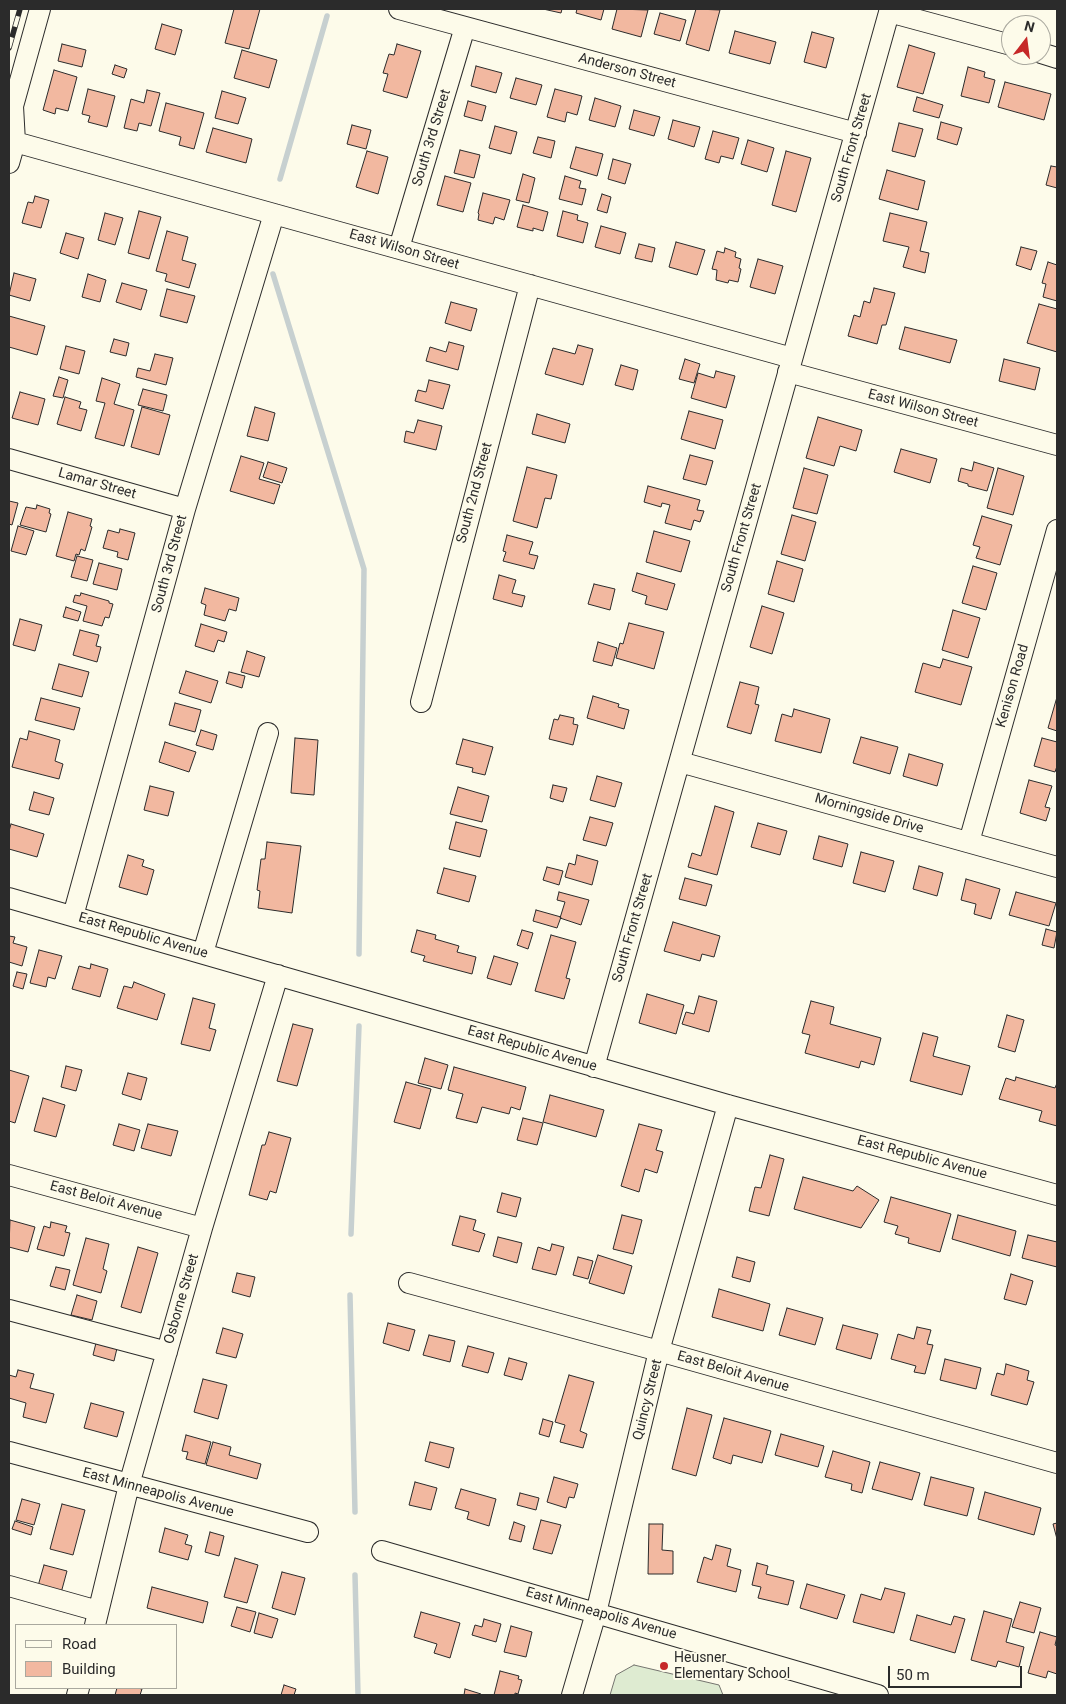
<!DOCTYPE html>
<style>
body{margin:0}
#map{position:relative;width:1066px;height:1704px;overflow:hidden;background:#fdfbea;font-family:Roboto,sans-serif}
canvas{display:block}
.frame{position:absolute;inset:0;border:10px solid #2b2b2b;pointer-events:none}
.legend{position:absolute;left:15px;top:1624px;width:162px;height:65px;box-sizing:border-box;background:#fdfbea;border:1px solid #a9a89e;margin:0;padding:6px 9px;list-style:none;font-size:15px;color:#2b2b2b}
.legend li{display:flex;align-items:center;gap:10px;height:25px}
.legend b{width:25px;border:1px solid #a9a89e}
.north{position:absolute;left:1001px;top:15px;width:50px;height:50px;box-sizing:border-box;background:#fdfbea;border:1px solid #a9a89e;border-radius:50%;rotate:15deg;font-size:14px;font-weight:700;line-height:20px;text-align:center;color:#2b2b2b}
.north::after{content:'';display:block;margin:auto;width:18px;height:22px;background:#c62828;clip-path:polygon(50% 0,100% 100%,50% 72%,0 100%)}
.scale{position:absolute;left:888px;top:1666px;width:134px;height:22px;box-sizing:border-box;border:2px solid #2b2b2b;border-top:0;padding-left:6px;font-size:15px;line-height:18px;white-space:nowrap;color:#2b2b2b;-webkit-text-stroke:4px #fdfbea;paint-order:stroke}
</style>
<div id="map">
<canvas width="1066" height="1704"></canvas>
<div class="frame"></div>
<ul class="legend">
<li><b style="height:6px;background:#fdfbea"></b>Road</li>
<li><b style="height:14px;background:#f2b8a0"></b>Building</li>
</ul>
<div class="north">N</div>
<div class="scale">50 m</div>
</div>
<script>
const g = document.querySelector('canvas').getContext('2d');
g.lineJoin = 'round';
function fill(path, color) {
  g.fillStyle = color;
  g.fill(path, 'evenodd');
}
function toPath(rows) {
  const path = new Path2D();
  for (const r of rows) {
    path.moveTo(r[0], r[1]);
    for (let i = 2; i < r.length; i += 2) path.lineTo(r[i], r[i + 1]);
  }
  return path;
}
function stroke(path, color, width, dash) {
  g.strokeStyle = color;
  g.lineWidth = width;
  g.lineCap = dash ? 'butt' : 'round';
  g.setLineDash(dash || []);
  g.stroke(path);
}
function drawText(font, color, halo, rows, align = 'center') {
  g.font = font + ' Roboto,sans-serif';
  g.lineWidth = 4;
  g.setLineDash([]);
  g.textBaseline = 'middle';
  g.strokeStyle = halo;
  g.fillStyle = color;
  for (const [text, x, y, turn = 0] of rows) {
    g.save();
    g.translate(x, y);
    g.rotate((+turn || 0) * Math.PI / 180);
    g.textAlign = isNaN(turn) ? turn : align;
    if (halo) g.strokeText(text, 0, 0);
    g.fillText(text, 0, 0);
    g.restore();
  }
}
const green = toPath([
 [634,1665,719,1685,723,1695,610,1695,616,1675,634,1665]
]);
const stream = toPath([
 [280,179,327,16],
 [273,274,364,569,359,954],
 [351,1234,359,1026],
 [350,1295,355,1512],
 [355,1575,358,1695]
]);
const building = toPath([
 [234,9,260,9,249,49,225,43,234,9],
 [543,9,562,9,561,13,543,9],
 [577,9,604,9,601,20,576,13,577,9],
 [617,9,648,10,641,37,612,29,617,9],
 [696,9,720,10,709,51,686,44,696,9],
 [660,13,686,20,680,41,654,34,660,13],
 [162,24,182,30,175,55,155,49,162,24],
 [735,31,776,42,770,64,729,53,735,31],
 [812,32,834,38,826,68,804,62,812,32],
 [62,44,86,50,82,67,58,61,62,44],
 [397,44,421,51,407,98,383,91,388,74,383,73,389,54,394,55,397,44],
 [909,45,935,53,923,94,897,87,909,45],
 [242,50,277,60,269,88,234,78,242,50],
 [115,65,127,69,124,78,112,74,115,65],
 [476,66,502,73,496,93,471,86,476,66],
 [968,67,985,72,984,77,995,80,989,103,961,96,968,67],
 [54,70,77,77,68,111,56,108,55,114,43,110,54,70],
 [516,78,542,85,536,105,510,98,516,78],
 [1005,82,1051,94,1044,120,998,107,1005,82],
 [88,89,115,96,107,127,88,122,90,116,82,114,88,89],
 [555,89,582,96,577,115,567,112,565,122,547,117,555,89],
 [147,90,160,93,151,126,139,123,137,131,124,128,131,99,144,103,147,90],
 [222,91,246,98,238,124,215,118,222,91],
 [917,97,943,105,939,118,913,111,917,97],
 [595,98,621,106,615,127,589,120,595,98],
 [468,101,486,106,482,121,464,116,468,101],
 [166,103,204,113,194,149,179,145,181,137,159,131,166,103],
 [634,110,660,117,654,136,629,129,634,110],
 [673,120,700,127,694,147,668,139,673,120],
 [941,122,962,128,957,145,937,139,941,122],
 [899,123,923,129,915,157,892,151,899,123],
 [352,125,371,130,366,149,347,144,352,125],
 [495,126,517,132,511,154,489,148,495,126],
 [213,128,252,139,246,163,206,152,213,128],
 [713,131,739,138,733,159,721,156,719,163,705,159,713,131],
 [538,137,555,141,551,158,533,153,538,137],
 [748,140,774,148,767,172,741,164,748,140],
 [576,147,603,154,597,176,570,168,576,147],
 [460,150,480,155,474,178,454,173,460,150],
 [367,151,388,157,378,194,356,187,367,151],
 [786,151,811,158,796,212,772,205,786,151],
 [613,159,631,164,625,184,608,179,613,159],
 [1051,166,1057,167,1057,188,1046,185,1051,166],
 [887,170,925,181,918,210,879,199,887,170],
 [523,174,535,178,529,203,516,200,523,174],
 [445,176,471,183,463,212,437,205,445,176],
 [565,176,581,181,579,188,586,189,582,205,559,199,565,176],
 [483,193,510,200,504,220,495,217,493,224,478,220,479,214,478,213,483,193],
 [602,194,611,197,607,213,597,210,602,194],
 [35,196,49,200,41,228,22,223,28,202,33,203,35,196],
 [523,205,548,212,543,231,533,228,533,231,517,227,523,205],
 [139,211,161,217,149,259,128,253,139,211],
 [563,211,578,215,577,220,588,223,583,243,557,236,563,211],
 [105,213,123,218,115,245,98,240,105,213],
 [890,213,927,222,920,251,929,253,925,273,903,267,909,247,883,241,890,213],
 [601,226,626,233,620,254,595,247,601,226],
 [167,231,188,237,182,260,196,264,189,288,165,281,167,274,156,271,167,231],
 [66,233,84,238,78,259,60,253,66,233],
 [676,242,705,250,697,275,669,267,676,242],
 [639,244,655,248,652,262,635,258,639,244],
 [1021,247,1037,251,1031,270,1016,265,1021,247],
 [725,248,736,252,735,257,741,259,739,268,741,269,738,282,729,280,728,283,716,280,717,270,712,269,717,251,724,253,725,248],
 [758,259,783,266,775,294,750,287,758,259],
 [1048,262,1057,265,1057,301,1043,297,1046,284,1042,283,1048,262],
 [14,273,36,279,30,301,9,295,14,273],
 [88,274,106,280,100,302,82,297,88,274],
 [122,283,147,290,141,310,116,302,122,283],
 [874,288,895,293,886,325,882,325,877,344,848,336,854,315,860,317,864,301,870,303,874,288],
 [167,289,195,296,187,323,160,316,167,289],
 [451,302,477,309,471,331,445,323,451,302],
 [1039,304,1057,309,1057,352,1027,343,1039,304],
 [9,316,45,326,37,355,9,347,9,316],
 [905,327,957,340,950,363,899,349,905,327],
 [114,339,129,343,126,356,110,352,114,339],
 [449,342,464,346,458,370,426,361,430,347,446,352,449,342],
 [578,345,593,349,583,385,545,374,553,348,575,354,578,345],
 [66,346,85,351,79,374,60,369,66,346],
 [155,354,173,358,166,385,136,377,138,368,150,371,155,354],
 [685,359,700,364,694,383,679,379,685,359],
 [1004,359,1040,368,1035,390,999,381,1004,359],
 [621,365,638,370,633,390,615,385,621,365],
 [716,371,735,376,726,408,691,398,698,373,714,378,716,371],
 [59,377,68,380,63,398,53,396,59,377],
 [102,378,120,384,114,404,134,410,124,446,95,438,105,403,96,401,102,378],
 [429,380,450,385,443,409,415,401,418,390,426,392,429,380],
 [143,389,167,395,163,411,138,405,143,389],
 [20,392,45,399,38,425,12,418,20,392],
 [65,397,81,402,79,408,87,410,81,431,57,424,65,397],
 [142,407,170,415,159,455,131,447,142,407],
 [255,407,275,413,268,441,247,436,255,407],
 [689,411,723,420,715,449,681,439,689,411],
 [537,414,570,424,565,443,532,434,537,414],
 [818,417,862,430,856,451,840,446,834,466,806,458,818,417],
 [418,420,442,426,436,450,404,442,406,431,414,433,418,420],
 [901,449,937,459,930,483,894,472,901,449],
 [690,455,713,461,706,485,683,479,690,455],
 [241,456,264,463,259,479,280,485,274,504,230,491,241,456],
 [268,462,287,468,282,483,263,477,268,462],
 [974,462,994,468,987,491,968,486,968,484,958,481,961,468,972,471,974,462],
 [527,467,557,475,551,499,545,498,537,528,513,521,527,467],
 [804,468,828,475,817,514,793,508,804,468],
 [998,468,1024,476,1013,515,987,508,998,468],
 [648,486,700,500,697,510,704,511,700,522,694,520,691,530,665,523,670,505,662,503,661,507,644,502,648,486],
 [9,501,18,503,12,525,9,524,9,501],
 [37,505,50,509,49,513,51,514,46,532,20,525,26,507,36,509,37,505],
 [68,512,92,519,90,526,92,527,85,551,81,549,79,555,76,554,74,561,56,556,68,512],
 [792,515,816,522,805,561,781,554,792,515],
 [982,516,1012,525,1000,565,976,558,980,547,973,545,982,516],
 [18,526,34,531,26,555,11,551,18,526],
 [120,529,135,533,128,560,117,557,118,552,103,548,108,530,119,533,120,529],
 [654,531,690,541,681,572,646,562,654,531],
 [507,535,533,542,529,554,538,556,534,569,503,561,506,552,503,551,507,535],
 [77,556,93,560,87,581,71,577,77,556],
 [777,561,803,569,794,602,768,594,777,561],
 [99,563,122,569,117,590,93,584,99,563],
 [973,566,997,573,986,610,962,603,973,566],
 [637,573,675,584,667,610,645,604,647,596,632,591,637,573],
 [499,575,516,580,512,593,525,596,522,607,493,599,499,575],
 [594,584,615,589,610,610,588,604,594,584],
 [205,588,239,598,236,611,229,609,225,621,204,615,206,605,201,603,205,588],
 [81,593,109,601,109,603,113,604,109,618,105,617,102,626,83,621,87,606,73,602,75,595,80,596,81,593],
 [762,606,784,613,772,654,750,647,762,606],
 [66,607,81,612,78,621,63,617,66,607],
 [953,610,980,618,968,658,942,650,953,610],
 [20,619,42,625,35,651,13,645,20,619],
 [629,623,664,632,654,669,616,658,620,643,623,644,629,623],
 [201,624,227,632,224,642,218,640,214,652,195,646,201,624],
 [80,630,99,635,96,646,101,647,97,662,73,655,80,630],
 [598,642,617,648,612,666,593,661,598,642],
 [247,651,265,657,259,677,241,672,247,651],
 [943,659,972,667,961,705,915,692,923,663,940,668,943,659],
 [59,664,89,672,82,697,52,689,59,664],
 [186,671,218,681,211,703,179,693,186,671],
 [229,672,245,676,242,688,226,683,229,672],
 [740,682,759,687,755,704,759,705,751,734,727,727,740,682],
 [593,696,619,704,618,707,629,710,624,729,587,718,593,696],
 [1057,697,1057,731,1048,728,1057,697],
 [41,698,80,708,74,730,35,720,41,698],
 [175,703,201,710,195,732,169,725,175,703],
 [794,709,830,719,821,753,775,741,782,714,792,717,794,709],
 [560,715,574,718,573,724,578,725,573,745,549,739,554,719,558,720,560,715],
 [201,730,217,735,213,750,196,745,201,730],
 [29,731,60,740,55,761,63,764,59,779,12,767,20,738,27,740,29,731],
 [861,737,898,747,890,774,853,763,861,737],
 [295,738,318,740,314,795,291,793,295,738],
 [1042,738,1057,742,1057,766,1055,772,1034,766,1042,738],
 [463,739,493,747,485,775,472,772,473,768,456,764,463,739],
 [165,742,196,752,189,772,159,762,165,742],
 [909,754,943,764,937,786,903,776,909,754],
 [597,776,622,783,615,807,590,800,597,776],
 [1029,780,1052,786,1045,807,1050,808,1046,821,1020,813,1029,780],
 [553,785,567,788,563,802,550,798,553,785],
 [150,786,174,792,168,816,144,810,150,786],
 [458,787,489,796,482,822,450,814,458,787],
 [34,792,54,798,49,815,29,810,34,792],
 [715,806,734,812,717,875,688,867,692,853,701,856,715,806],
 [590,817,613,823,606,846,583,840,590,817],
 [456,822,487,830,480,857,449,849,456,822],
 [758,823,787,831,780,855,751,847,758,823],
 [11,824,44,834,37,857,9,849,9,831,11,824],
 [819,836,848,844,842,867,813,859,819,836],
 [267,842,301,846,292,913,258,908,260,891,257,890,261,859,265,859,267,842],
 [861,852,894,861,885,892,853,883,861,852],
 [128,855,144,860,142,866,154,870,147,895,119,887,128,855],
 [577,855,598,861,592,885,565,877,569,863,575,865,577,855],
 [919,866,943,873,937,896,913,889,919,866],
 [547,867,563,871,559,885,543,880,547,867],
 [444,868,476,876,469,902,437,893,444,868],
 [685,878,712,885,706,906,679,899,685,878],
 [966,879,1000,889,991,919,974,914,976,904,961,900,966,879],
 [559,892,589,900,581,925,560,918,565,902,557,900,559,892],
 [1016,892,1056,903,1049,926,1009,915,1016,892],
 [536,910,561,917,557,928,533,921,536,910],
 [673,922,720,936,714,957,702,954,700,961,664,951,673,922],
 [1046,929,1057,932,1054,948,1042,945,1046,929],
 [417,930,436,935,435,939,459,946,457,952,476,957,472,974,423,961,425,956,411,952,417,930],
 [522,930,533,933,528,949,517,945,522,930],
 [551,935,576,942,566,978,570,979,564,999,535,991,551,935],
 [9,936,15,937,13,943,27,947,22,966,9,962,9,936],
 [39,950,62,956,55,979,48,977,46,987,30,983,39,950],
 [494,956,518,963,511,985,487,978,494,956],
 [91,964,108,969,100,997,72,989,79,966,90,969,91,964],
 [17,972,27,974,23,989,13,986,17,972],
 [134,982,165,994,157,1020,117,1008,124,986,132,988,134,982],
 [647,994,684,1005,676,1034,639,1023,647,994],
 [699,996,717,1001,709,1032,682,1024,686,1012,694,1014,699,996],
 [193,998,215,1004,209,1028,216,1030,210,1051,181,1044,193,998],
 [811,1001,834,1007,830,1024,881,1038,874,1065,861,1061,859,1068,805,1053,810,1035,802,1033,811,1001],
 [1007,1015,1024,1020,1015,1052,998,1047,1007,1015],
 [293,1024,313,1029,297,1086,277,1081,293,1024],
 [923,1033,938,1037,933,1056,970,1066,962,1095,910,1081,923,1033],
 [425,1058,448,1065,441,1089,418,1083,425,1058],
 [66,1066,82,1070,76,1091,61,1087,66,1066],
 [454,1067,526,1087,520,1110,511,1107,509,1114,482,1107,477,1123,456,1118,463,1094,448,1090,454,1067],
 [9,1070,29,1076,15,1123,9,1121,9,1070],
 [128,1073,147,1078,141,1100,122,1094,128,1073],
 [1016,1077,1055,1088,1057,1083,1057,1126,1039,1121,1042,1111,999,1099,1006,1078,1015,1081,1016,1077],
 [406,1082,431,1089,420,1129,394,1122,406,1082],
 [550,1095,604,1110,596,1137,543,1122,550,1095],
 [43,1098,65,1105,56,1137,34,1131,43,1098],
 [523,1118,543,1123,537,1145,517,1140,523,1118],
 [119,1124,140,1130,134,1151,113,1145,119,1124],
 [148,1124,178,1131,171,1156,141,1148,148,1124],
 [639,1124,662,1130,656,1150,663,1152,657,1173,645,1169,639,1192,621,1186,639,1124],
 [269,1132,291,1138,276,1193,270,1191,267,1200,249,1195,262,1145,265,1145,269,1132],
 [770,1155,784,1159,769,1216,749,1211,755,1187,761,1188,770,1155],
 [803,1177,853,1191,857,1186,879,1200,861,1228,794,1209,803,1177],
 [502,1193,521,1198,516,1217,497,1212,502,1193],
 [891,1197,951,1214,940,1252,908,1243,909,1238,895,1234,898,1226,884,1222,891,1197],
 [622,1215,642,1220,633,1254,613,1249,622,1215],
 [958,1215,1016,1231,1010,1256,952,1239,958,1215],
 [460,1216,476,1220,473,1230,485,1234,479,1252,452,1245,460,1216],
 [10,1220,35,1227,28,1252,9,1247,10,1220],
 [51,1222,67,1226,65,1232,70,1233,64,1256,37,1249,44,1226,50,1228,51,1222],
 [1028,1235,1057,1242,1057,1267,1022,1258,1028,1235],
 [498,1237,522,1243,517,1263,493,1256,498,1237],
 [86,1238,109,1244,103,1269,107,1271,101,1293,73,1285,86,1238],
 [552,1244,564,1247,556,1275,532,1269,538,1247,550,1251,552,1244],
 [138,1247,158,1253,141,1313,121,1307,138,1247],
 [598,1255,632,1266,624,1294,589,1283,598,1255],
 [578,1257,593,1261,588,1279,573,1275,578,1257],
 [737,1257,755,1262,750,1282,732,1277,737,1257],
 [56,1267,70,1270,65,1290,50,1286,56,1267],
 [237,1273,255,1277,250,1297,232,1292,237,1273],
 [1011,1274,1033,1281,1026,1305,1004,1299,1011,1274],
 [719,1289,770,1304,763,1331,712,1317,719,1289],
 [77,1295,97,1301,92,1320,71,1315,77,1295],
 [787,1308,823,1318,815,1345,779,1335,787,1308],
 [388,1323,415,1330,409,1351,383,1343,388,1323],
 [843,1325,878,1334,871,1359,836,1349,843,1325],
 [917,1327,931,1330,927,1344,933,1345,925,1374,914,1372,916,1366,891,1359,898,1334,914,1339,917,1327],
 [223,1328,243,1334,236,1358,216,1353,223,1328],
 [429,1335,455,1341,450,1362,423,1355,429,1335],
 [97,1339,118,1344,114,1361,93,1355,97,1339],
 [468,1346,494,1353,488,1373,462,1366,468,1346],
 [509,1358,527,1363,522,1380,504,1375,509,1358],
 [945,1359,981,1368,976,1389,940,1380,945,1359],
 [1006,1364,1029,1371,1027,1380,1034,1382,1027,1405,991,1395,997,1373,1004,1375,1006,1364],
 [18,1370,34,1374,30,1388,54,1394,46,1423,23,1417,26,1403,9,1398,9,1375,16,1377,18,1370],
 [569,1375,594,1382,580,1431,587,1434,583,1448,560,1442,565,1425,555,1422,569,1375],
 [203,1379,227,1385,218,1419,194,1412,203,1379],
 [91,1403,124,1412,117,1437,84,1428,91,1403],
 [687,1408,712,1415,696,1476,672,1469,687,1408],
 [724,1418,771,1431,762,1463,733,1455,731,1464,713,1458,724,1418],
 [543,1419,553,1422,549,1437,539,1434,543,1419],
 [781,1434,824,1446,818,1467,775,1455,781,1434],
 [186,1435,211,1442,205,1464,186,1459,188,1452,182,1451,186,1435],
 [213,1442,231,1447,229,1455,261,1464,257,1479,206,1465,213,1442],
 [430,1442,454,1448,449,1468,425,1461,430,1442],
 [833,1451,870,1462,862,1493,851,1490,852,1484,825,1477,833,1451],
 [880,1462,920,1473,912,1500,872,1489,880,1462],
 [554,1477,578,1484,574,1498,569,1497,566,1508,547,1502,554,1477],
 [931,1477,974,1488,967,1516,924,1505,931,1477],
 [415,1482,437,1488,431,1510,409,1505,415,1482],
 [461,1489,496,1499,489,1526,467,1519,469,1512,455,1508,461,1489],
 [985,1492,1041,1508,1034,1535,978,1519,985,1492],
 [520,1493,539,1498,536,1510,517,1505,520,1493],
 [22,1499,40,1504,34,1525,16,1520,22,1499],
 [62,1504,85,1510,73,1555,50,1549,62,1504],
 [541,1520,561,1525,552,1554,533,1549,541,1520],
 [15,1521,33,1527,31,1535,12,1529,15,1521],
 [514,1522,525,1526,521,1542,509,1539,514,1522],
 [1057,1523,1057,1539,1053,1524,1057,1523],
 [649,1524,663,1524,662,1550,673,1551,673,1574,648,1574,649,1524],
 [165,1528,188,1535,185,1544,192,1546,188,1560,159,1552,165,1528],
 [210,1532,224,1536,219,1556,205,1552,210,1532],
 [716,1545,731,1549,727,1566,741,1570,736,1592,697,1582,704,1557,712,1560,716,1545],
 [235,1558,258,1565,247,1603,224,1597,235,1558],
 [757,1563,768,1566,766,1574,794,1581,788,1605,758,1598,761,1587,752,1585,757,1563],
 [44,1565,67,1571,61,1593,38,1586,44,1565],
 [282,1572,305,1578,295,1615,272,1608,282,1572],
 [807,1584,845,1595,837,1619,800,1608,807,1584],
 [152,1587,208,1602,203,1623,147,1608,152,1587],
 [885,1588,905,1593,894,1633,853,1622,861,1594,881,1600,885,1588],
 [1020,1602,1041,1608,1034,1633,1012,1627,1020,1602],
 [237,1607,256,1612,250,1632,231,1626,237,1607],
 [984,1611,1012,1619,1006,1642,1024,1647,1019,1667,998,1661,996,1667,971,1660,984,1611],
 [421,1612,460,1623,450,1658,434,1653,437,1644,414,1637,421,1612],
 [259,1613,278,1619,272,1638,254,1633,259,1613],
 [917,1615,951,1625,954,1616,965,1619,955,1653,910,1640,917,1615],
 [484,1619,501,1624,496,1642,472,1635,475,1625,482,1627,484,1619],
 [511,1626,532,1632,526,1657,504,1652,511,1626],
 [1040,1632,1057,1637,1055,1645,1057,1646,1057,1674,1048,1671,1046,1678,1028,1673,1040,1632],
 [500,1671,519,1676,518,1679,522,1680,518,1694,515,1693,515,1695,494,1695,500,1671],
 [284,1685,296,1689,294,1695,281,1695,284,1685],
 [117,1688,137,1688,142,1689,140,1695,115,1695,117,1688],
 [465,1689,481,1694,481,1695,464,1695,465,1689]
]);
const minor = toPath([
 [399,9,856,133],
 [889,12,1011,45],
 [1041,53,1057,58],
 [15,142,792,358],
 [9,163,15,142,13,106,40,9],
 [399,248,465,27],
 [788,372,1057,445],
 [9,459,185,509],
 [421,702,530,285],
 [680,762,1057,867],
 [969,842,1057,530],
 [9,898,728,1105,1057,1195],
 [73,916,185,509,274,214],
 [203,953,268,733],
 [594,1067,890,9],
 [9,1175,202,1228],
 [409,1283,659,1351,1057,1463],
 [9,1310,167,1352],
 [9,1452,308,1532],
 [382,1551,878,1695],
 [9,1586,98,1611],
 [95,1625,129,1485,202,1228,278,975],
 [77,1695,79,1688],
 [572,1695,596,1613,659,1351,728,1105]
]);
const rail = toPath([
 [9,48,20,9]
]);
const markers = [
 [664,1666,5,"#c62828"]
];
const streetNames = [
 ["Anderson Street",627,71,15],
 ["South 3rd Street",432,138,-73],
 ["South Front Street",852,148,-74],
 ["East Wilson Street",404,250,16],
 ["East Wilson Street",923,409,15],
 ["Lamar Street",97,484,16],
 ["South 2nd Street",475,493,-75],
 ["South Front Street",742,538,-74],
 ["South 3rd Street",170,564,-75],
 ["Kenison Road",1013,686,-74],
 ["Morningside Drive",869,814,16],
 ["South Front Street",633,928,-74],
 ["East Republic Avenue",143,936,16],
 ["East Republic Avenue",532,1049,16],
 ["East Republic Avenue",922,1158,15],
 ["East Beloit Avenue",106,1201,15],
 ["Osborne Street",182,1299,-74],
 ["East Beloit Avenue",733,1372,16],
 ["Quincy Street",648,1400,-76],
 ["East Minneapolis Avenue",158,1493,15],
 ["East Minneapolis Avenue",601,1614,16]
];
const poiNames = [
 ["Heusner",674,1658],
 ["Elementary School",674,1674]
];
fill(green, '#deebd1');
stroke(green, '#74746e', 1);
stroke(stream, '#c7d0d0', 5.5);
fill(building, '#f2b8a0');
stroke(building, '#2b2b2b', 1);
stroke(minor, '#2b2b2b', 22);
stroke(minor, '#fdfbea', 20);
stroke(rail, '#2b2b2b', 5.5);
stroke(rail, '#fdfbea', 4, [11]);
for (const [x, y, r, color] of markers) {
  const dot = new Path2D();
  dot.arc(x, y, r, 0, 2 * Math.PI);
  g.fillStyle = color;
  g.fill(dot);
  stroke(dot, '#fdfbea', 2);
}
drawText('14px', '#2b2b2b', '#fdfbea', streetNames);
drawText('14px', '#2b2b2b', '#fdfbea', poiNames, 'left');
</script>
